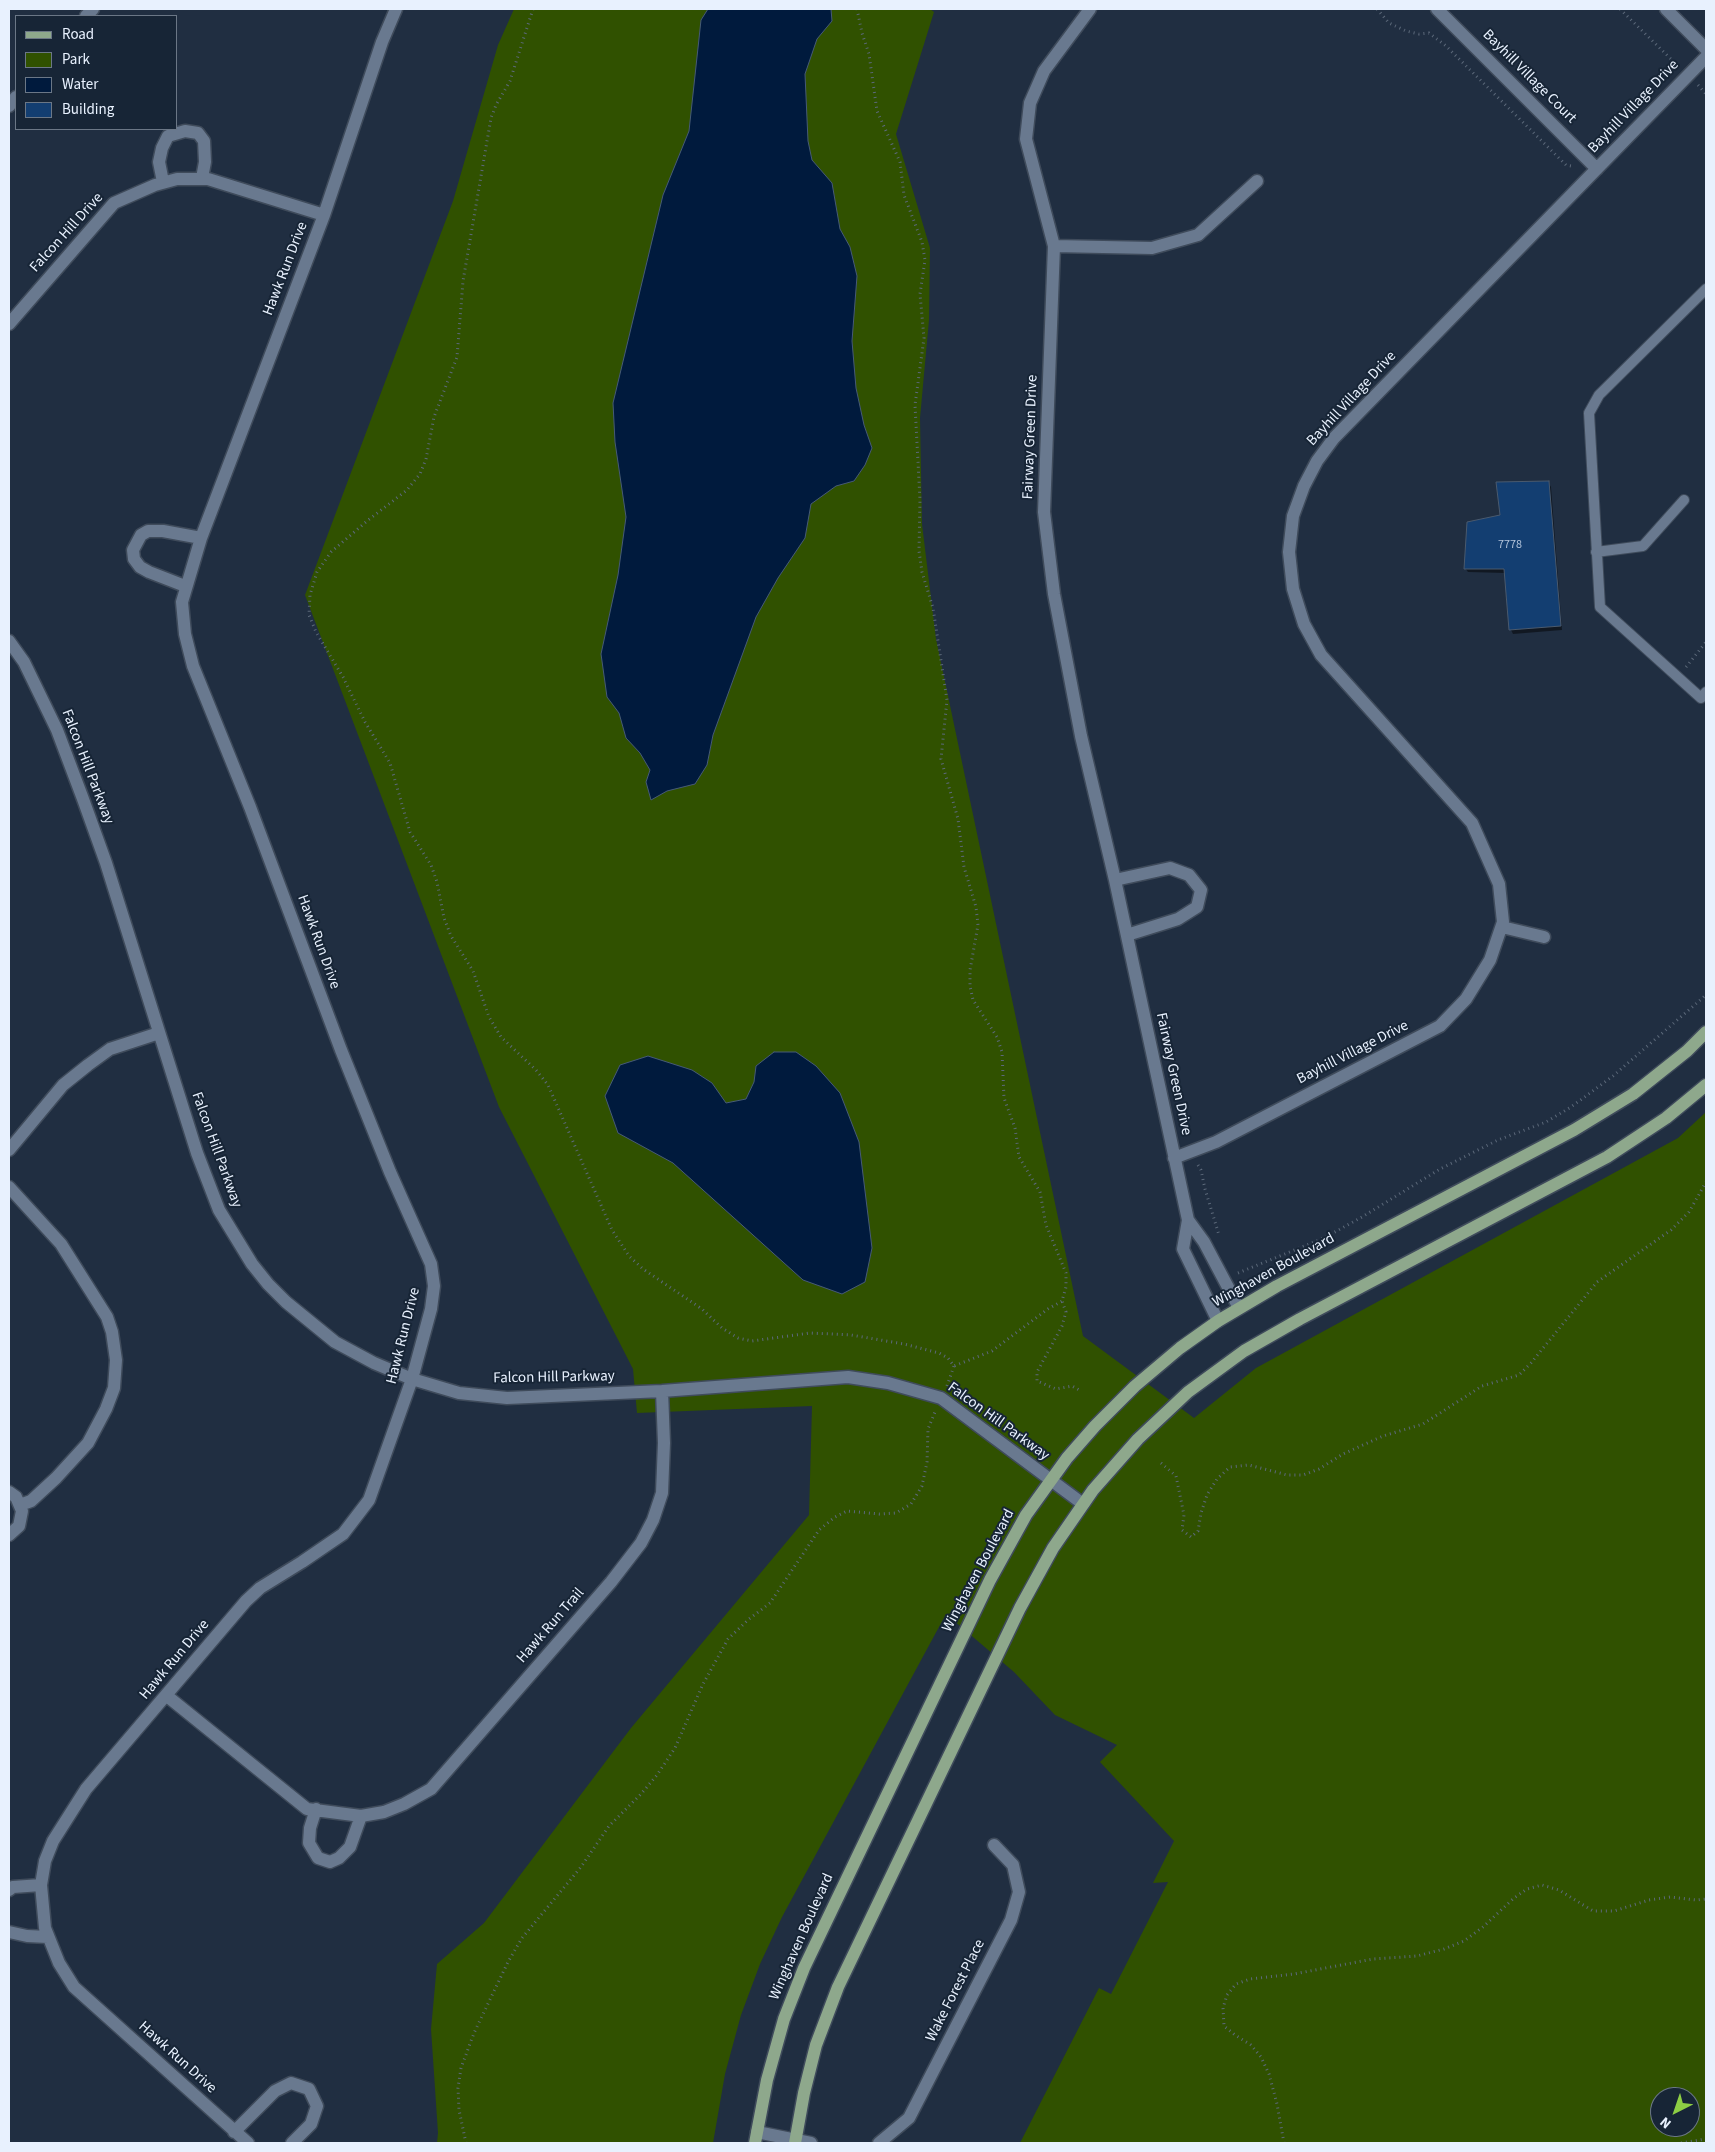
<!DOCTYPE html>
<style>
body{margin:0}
#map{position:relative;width:1715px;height:2152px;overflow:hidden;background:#202e41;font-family:"Source Sans 3",sans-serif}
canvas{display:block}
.frame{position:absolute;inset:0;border:10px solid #e8f1fe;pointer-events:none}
.legend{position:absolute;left:15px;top:15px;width:162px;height:115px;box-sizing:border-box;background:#172536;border:1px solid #6b7786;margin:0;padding:6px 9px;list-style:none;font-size:15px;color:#e8f1fe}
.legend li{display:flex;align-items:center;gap:10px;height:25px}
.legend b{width:25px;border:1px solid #6b7786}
.north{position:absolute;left:1650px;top:2087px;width:50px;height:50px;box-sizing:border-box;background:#172536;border:1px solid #6b7786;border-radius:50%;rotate:221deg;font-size:14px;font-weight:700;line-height:20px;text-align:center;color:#e8f1fe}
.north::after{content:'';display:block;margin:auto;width:18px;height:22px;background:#8dce44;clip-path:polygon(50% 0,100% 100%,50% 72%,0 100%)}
</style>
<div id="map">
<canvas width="1715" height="2152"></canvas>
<div class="frame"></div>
<ul class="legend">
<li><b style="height:6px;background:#8ea88c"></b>Road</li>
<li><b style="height:14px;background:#305100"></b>Park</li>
<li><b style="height:14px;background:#001a3d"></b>Water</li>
<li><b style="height:14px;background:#133e71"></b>Building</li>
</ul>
<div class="north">N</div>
</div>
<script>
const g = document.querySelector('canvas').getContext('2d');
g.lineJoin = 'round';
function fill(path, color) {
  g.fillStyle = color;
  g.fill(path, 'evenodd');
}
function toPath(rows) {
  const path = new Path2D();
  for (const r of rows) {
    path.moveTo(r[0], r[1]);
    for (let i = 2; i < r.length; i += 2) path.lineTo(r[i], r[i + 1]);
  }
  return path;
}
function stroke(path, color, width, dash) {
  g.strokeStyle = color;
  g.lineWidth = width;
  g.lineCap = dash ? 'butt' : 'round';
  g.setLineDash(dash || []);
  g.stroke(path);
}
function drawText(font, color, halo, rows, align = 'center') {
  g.font = font + ' "Source Sans 3",sans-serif';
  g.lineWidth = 4;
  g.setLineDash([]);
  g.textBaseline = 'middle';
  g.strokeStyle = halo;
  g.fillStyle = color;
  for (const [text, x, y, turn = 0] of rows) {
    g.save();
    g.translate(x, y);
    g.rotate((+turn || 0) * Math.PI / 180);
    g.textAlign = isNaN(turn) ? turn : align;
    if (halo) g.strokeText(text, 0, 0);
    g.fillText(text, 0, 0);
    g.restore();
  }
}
const green = toPath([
 [514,9,930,9,934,12,896,134,930,248,929,320,920,418,922,524,936,639,1083,1336,1194,1418,1256,1368,1678,1138,1706,1112,1706,2143,1020,2143,1099,1988,1111,1994,1168,1882,1153,1883,1174,1841,1100,1762,1117,1745,1055,1715,1014,1672,946,1614,782,1917,760,1964,741,2015,725,2074,713,2143,437,2143,438,2133,431,2029,437,1964,484,1923,631,1728,809,1515,812,1406,637,1413,633,1369,499,1107,305,595,453,201,498,45],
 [1660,2097,1690,2097,1690,2127,1660,2127]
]);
const water = toPath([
 [708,9,831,9,832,21,817,39,805,74,808,141,812,160,832,183,840,229,850,247,857,276,852,341,856,388,864,425,872,448,865,465,854,481,836,486,811,504,805,538,778,578,756,617,713,735,707,765,695,784,667,791,651,800,646,782,650,770,640,753,626,738,619,713,607,697,601,654,618,575,626,517,615,442,613,403,663,195,689,131,701,20,708,9],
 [774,1052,796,1052,816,1066,840,1093,859,1142,872,1248,865,1282,842,1294,803,1280,673,1163,618,1133,605,1096,620,1065,648,1056,692,1070,712,1083,726,1103,746,1099,754,1082,756,1066,774,1052]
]);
const shadow = toPath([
 [1548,482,1551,487,1562,630,1513,634,1511,630,1505,573,1468,572,1465,568,1501,516]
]);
const building = toPath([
 [1549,481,1561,626,1509,630,1504,569,1464,569,1467,522,1500,515,1496,482,1549,481]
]);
const path = toPath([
 [533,9,510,81,496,105,491,118,463,281,457,357,434,417,426,459,420,474,407,490,367,521,331,552,317,572,310,595,309,615,316,632,343,677,365,722,390,763,410,832,431,865,437,882,444,918,451,936,473,971,489,1017,501,1037,536,1070,548,1085,612,1230,629,1256,643,1269,702,1309,722,1328,738,1338,752,1341,810,1333,851,1335,904,1344,939,1353,948,1358,954,1366,992,1351,1048,1309,1062,1301],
 [857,9,862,33,869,54,877,111,900,162,904,195,922,242,925,260,920,294,924,338,915,405,920,500,919,551,922,572,933,608,947,700,941,759,958,819,964,867,976,907,978,925,970,970,970,986,973,1000,997,1037,1002,1052,1004,1098,1015,1128,1019,1157,1040,1192,1046,1225,1066,1273,1066,1287,1062,1301,1066,1312,1062,1326,1037,1372,1037,1381,1056,1389,1072,1386,1081,1391],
 [1377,9,1389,23,1406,31,1419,34,1429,33,1446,46,1566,165,1571,166],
 [1620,9,1677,65],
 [1698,85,1706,94],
 [1686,667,1706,642],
 [1198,1165,1201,1170,1205,1189,1219,1235],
 [1238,1273,1324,1238,1362,1217,1440,1169,1498,1140,1546,1122,1571,1107,1613,1076,1706,995],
 [947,1386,954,1366],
 [1161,1463,1176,1476,1184,1515,1182,1530,1191,1537,1198,1531,1201,1513,1207,1495,1217,1479,1230,1467,1249,1465,1287,1475,1303,1475,1319,1469,1343,1454,1383,1436,1423,1424,1482,1386,1519,1375,1531,1363,1597,1282,1671,1230,1689,1212,1706,1182],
 [466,2143,459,2110,458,2088,461,2068,474,2033,508,1962,522,1938,581,1867,609,1826,641,1794,657,1775,675,1748,703,1684,728,1639,749,1619,770,1603,819,1530,835,1517,847,1511,879,1514,896,1513,911,1504,922,1486,927,1462,928,1429,935,1412],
 [1284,2143,1277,2104,1269,2074,1261,2057,1251,2045,1235,2035,1224,2026,1223,2008,1227,1995,1236,1984,1250,1979,1294,1974,1373,1959,1417,1956,1444,1949,1464,1941,1483,1927,1514,1898,1527,1889,1542,1885,1559,1890,1593,1911,1614,1911,1649,1900,1670,1897,1696,1900,1706,1899],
 [1681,2143,1706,2139]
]);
const service = toPath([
 [1706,289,1599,395,1589,413,1600,607,1701,698,1706,692],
 [1596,552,1643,546,1684,500]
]);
const minor = toPath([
 [1090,9,1044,71,1030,103,1026,139,1054,246,1044,512,1054,594,1081,736,1115,880,1188,1220,1204,1242,1239,1308],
 [1437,9,1597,169],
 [163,182,159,162,162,148,168,136,185,131,198,133,204,141,205,162,202,178],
 [1054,246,1152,248,1198,235,1257,181],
 [9,324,114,203,155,185,177,179,208,179,324,215],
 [185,586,149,572,140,567,134,559,133,550,141,535,148,531,163,531,201,538],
 [9,641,24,662,57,730,83,799,106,863,197,1153,219,1210,252,1264,268,1284,286,1302,335,1342,374,1363,412,1379,459,1393,507,1398,662,1391,848,1377,888,1383,941,1398,1083,1504],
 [1115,880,1170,868,1189,875,1201,890,1197,907,1178,919,1127,935],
 [1502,927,1544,937],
 [9,1150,63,1085,88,1065,110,1049,159,1033],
 [1174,1158,1216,1142,1440,1026,1466,999,1490,960,1503,922,1499,884,1472,823,1321,655,1304,624,1293,589,1289,552,1293,516,1304,486,1317,461,1334,438,1706,57],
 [9,1187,61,1244,107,1317,112,1332,116,1360,114,1388,106,1409,88,1443,56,1478,31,1501,20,1505],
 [1188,1220,1183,1249,1218,1321],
 [9,1492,16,1497,22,1511,19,1526,9,1535],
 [167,1696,307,1809,361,1816,384,1812,404,1804,431,1789,611,1582,641,1543,653,1520,662,1493,664,1443,662,1391],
 [316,1809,310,1828,309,1843,318,1858,330,1862,339,1858,350,1847,361,1816],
 [9,1890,13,1887,41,1885],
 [9,1932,27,1936,48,1937],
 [234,2132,275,2091,291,2083,309,2089,317,2106,311,2124,292,2143],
 [757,2132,811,2143],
 [248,2143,74,1987,59,1963,45,1928,41,1885,45,1861,53,1841,86,1789,246,1601,260,1588,302,1562,343,1534,369,1500,412,1379,431,1309,434,1286,431,1264,390,1172,341,1050,250,807,193,666,185,634,182,602,201,538,324,215,382,42,396,9],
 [879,2143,909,2118,1011,1920,1019,1892,1013,1865,994,1845]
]);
const tertiary = toPath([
 [1666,9,1706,49],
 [86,16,93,9],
 [9,106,16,97]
]);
const primary = toPath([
 [755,2143,767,2080,784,2019,804,1968,990,1580,1026,1515,1067,1458,1095,1426,1135,1386,1180,1348,1218,1321,1277,1286,1574,1130,1633,1094,1687,1051,1706,1032],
 [795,2143,804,2093,816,2045,838,1987,1020,1608,1053,1548,1093,1490,1138,1439,1188,1392,1244,1351,1300,1319,1607,1157,1666,1118,1706,1085]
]);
const numberNames = [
 ["7778",1510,545]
];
const streetNames = [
 ["Bayhill Village Court",1529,77,45],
 ["Bayhill Village Drive",1634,107,-46],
 ["Falcon Hill Drive",67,233,-48],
 ["Hawk Run Drive",286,269,-69],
 ["Bayhill Village Drive",1352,399,-47],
 ["Fairway Green Drive",1031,437,-88],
 ["Falcon Hill Parkway",87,767,69],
 ["Hawk Run Drive",318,942,70],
 ["Bayhill Village Drive",1353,1053,-27],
 ["Fairway Green Drive",1173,1074,78],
 ["Falcon Hill Parkway",216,1150,70],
 ["Winghaven Boulevard",1274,1271,-29],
 ["Hawk Run Drive",404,1336,-76],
 ["Falcon Hill Parkway",554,1378,-1],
 ["Falcon Hill Parkway",998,1422,36],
 ["Winghaven Boulevard",979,1571,-62],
 ["Hawk Run Trail",551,1626,-49],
 ["Hawk Run Drive",175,1660,-50],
 ["Winghaven Boulevard",802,1937,-66],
 ["Wake Forest Place",956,1991,-63],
 ["Hawk Run Drive",177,2058,42]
];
fill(green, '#305100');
fill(water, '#001a3d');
stroke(water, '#465a77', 1);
fill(shadow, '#0007');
fill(building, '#133e71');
stroke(building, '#4a5a6e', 1);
stroke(service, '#3f4b5b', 12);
stroke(minor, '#3f4b5b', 15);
stroke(tertiary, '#3f4b5b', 15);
stroke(primary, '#3f4b5b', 15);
stroke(path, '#5c697a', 3, [1, 4]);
stroke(service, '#69798f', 10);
stroke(minor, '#69798f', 12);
stroke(tertiary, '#69798f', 12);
stroke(primary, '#8ea88c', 12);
drawText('12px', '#b3c4db', null, numberNames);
drawText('15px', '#e8f1fe', '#172536', streetNames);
</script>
